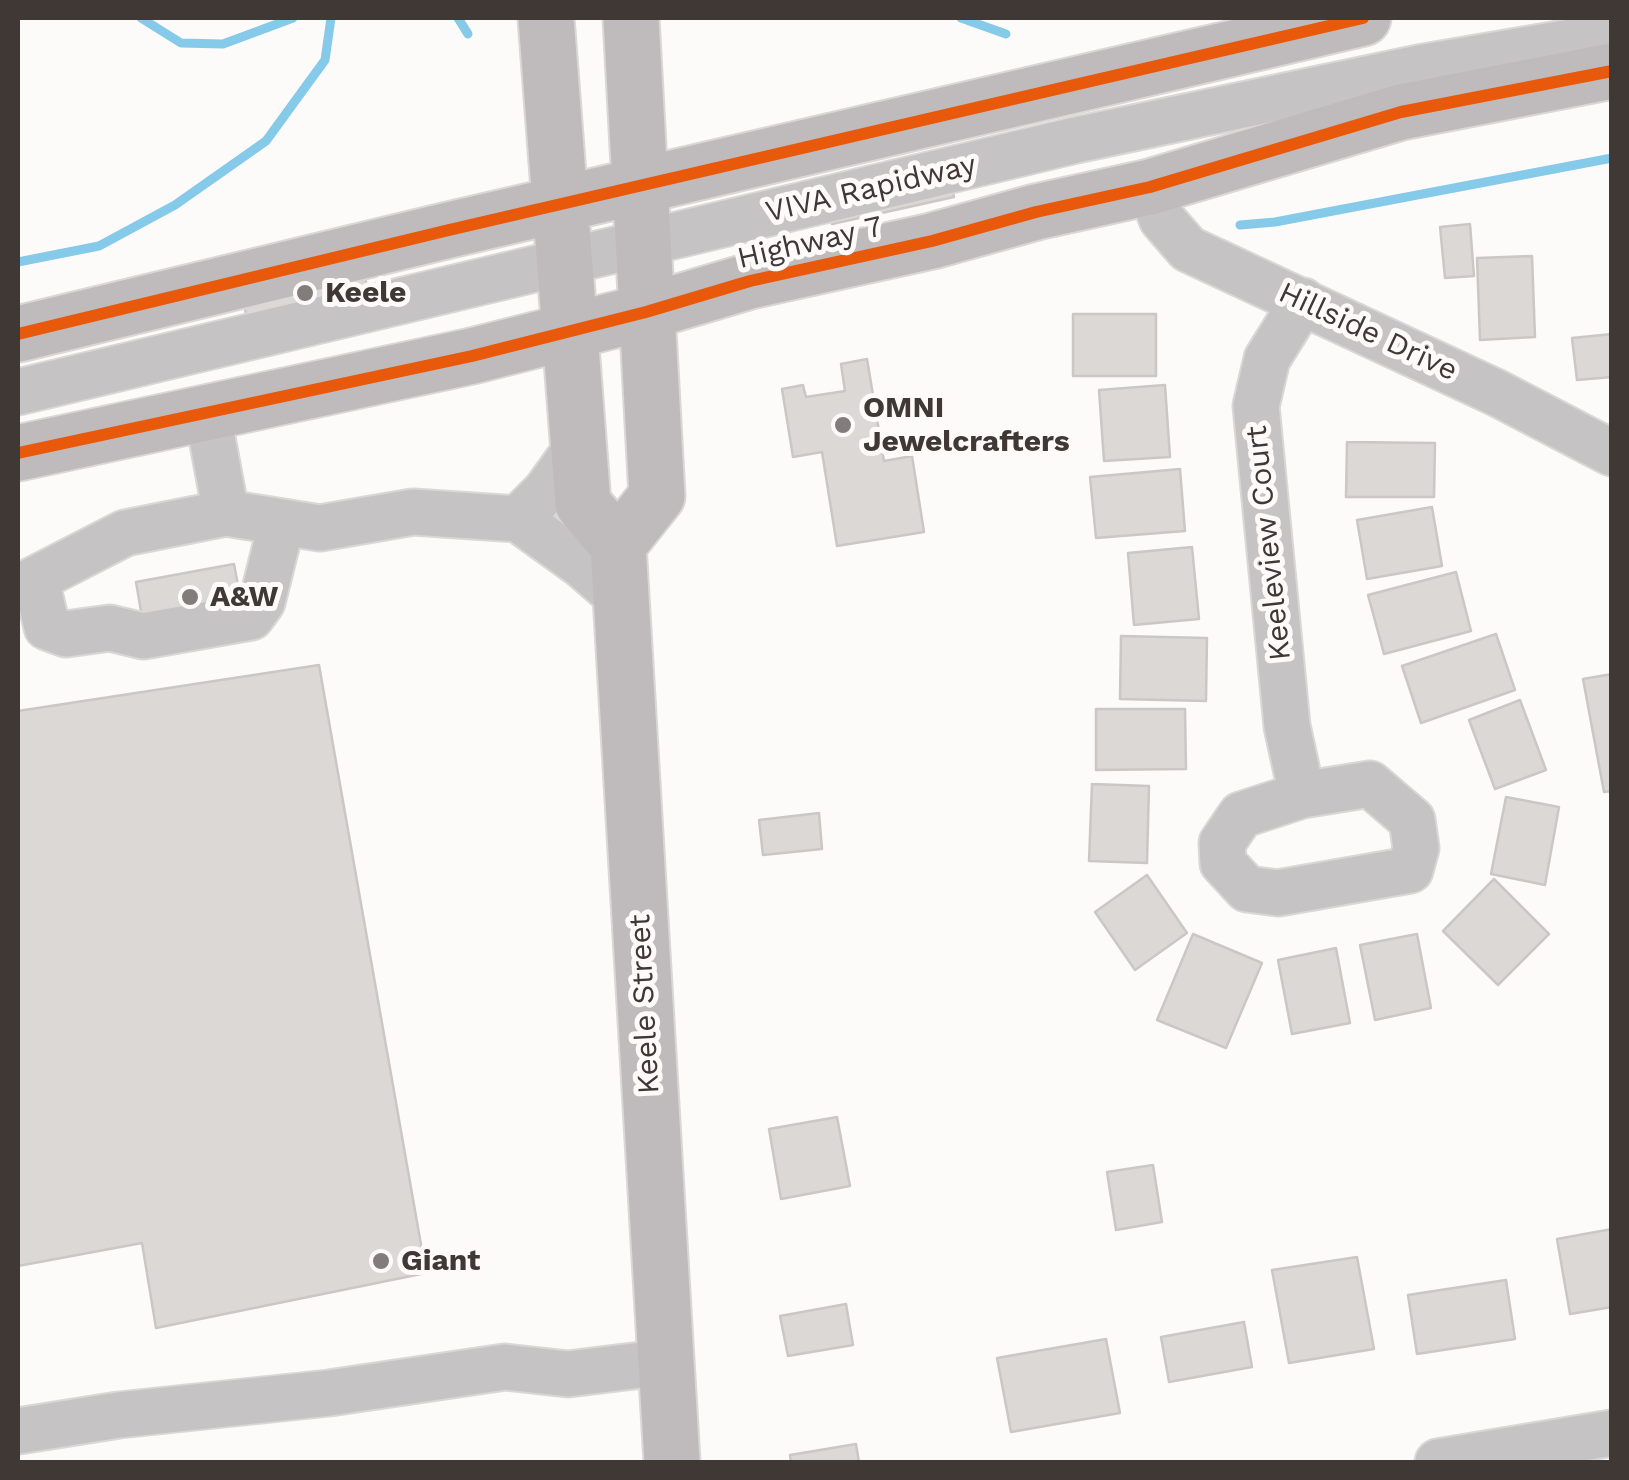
<!DOCTYPE html>
<style>
body{margin:0}
#map{position:relative;width:1629px;height:1480px;overflow:hidden;background:#fdfbfa;font-family:"Work Sans",sans-serif}
canvas{display:block}
.frame{position:absolute;inset:0;border:20px solid #3f3835;pointer-events:none}
</style>
<div id="map">
<canvas width="1629" height="1480"></canvas>
<div class="frame"></div>
</div>
<script>
const g = document.querySelector('canvas').getContext('2d');
g.lineJoin = 'round';
function toPath(rows) {
  const path = new Path2D();
  for (const r of rows) {
    path.moveTo(r[0], r[1]);
    for (let i = 2; i < r.length; i += 2) path.lineTo(r[i], r[i + 1]);
  }
  return path;
}
function stroke(path, color, width, dash) {
  g.strokeStyle = color;
  g.lineWidth = width;
  g.lineCap = dash ? 'butt' : 'round';
  g.setLineDash(dash || []);
  g.stroke(path);
}
function fill(path, color) {
  g.fillStyle = color;
  g.fill(path, 'evenodd');
}
function drawText(font, color, halo, rows, align = 'center') {
  g.font = font + ' "Work Sans",sans-serif';
  g.lineWidth = 10;
  g.setLineDash([]);
  g.textBaseline = 'middle';
  g.strokeStyle = halo;
  g.fillStyle = color;
  for (const [text, x, y, turn = 0] of rows) {
    g.save();
    g.translate(x, y);
    g.rotate((+turn || 0) * Math.PI / 180);
    g.textAlign = isNaN(turn) ? turn : align;
    if (halo) g.strokeText(text, 0, 0);
    g.fillText(text, 0, 0);
    g.restore();
  }
}
const stream = toPath([
 [141,18,181,43,223,44,293,18],
 [458,18,468,34],
 [961,18,1006,34],
 [1240,225,1275,222,1612,158],
 [18,262,99,246,175,205,266,141,325,60,331,18]
]);
const building = toPath([
 [949,177,954,197,832,224,828,205,949,177],
 [1470,224,1474,276,1445,278,1440,227,1470,224],
 [1532,256,1535,337,1480,340,1477,258,1532,256],
 [363,269,368,290,247,318,242,297,363,269],
 [1073,314,1156,314,1156,376,1073,376,1073,314],
 [1612,334,1612,377,1577,380,1572,338,1612,334],
 [867,359,884,461,912,456,924,532,837,546,822,452,793,457,782,389,803,385,806,397,845,391,841,364,867,359],
 [1165,385,1170,457,1104,461,1099,390,1165,385],
 [1347,442,1435,443,1434,497,1346,497,1347,442],
 [1180,469,1185,531,1096,538,1090,477,1180,469],
 [1432,507,1442,566,1367,579,1357,520,1432,507],
 [1192,547,1199,619,1134,625,1128,553,1192,547],
 [234,564,243,612,144,629,136,582,234,564],
 [1456,572,1471,631,1384,654,1368,595,1456,572],
 [1496,634,1515,690,1421,723,1402,666,1496,634],
 [1121,636,1207,638,1206,701,1120,699,1121,636],
 [319,665,426,1273,156,1328,142,1243,18,1266,18,711,319,665],
 [1612,674,1612,791,1604,792,1583,679,1612,674],
 [1520,700,1546,770,1495,789,1469,720,1520,700],
 [1096,709,1185,709,1186,769,1096,770,1096,709],
 [1092,784,1149,786,1147,863,1089,861,1092,784],
 [1506,797,1559,807,1545,885,1491,874,1506,797],
 [819,813,822,849,763,855,759,820,819,813],
 [1147,875,1187,933,1135,970,1095,912,1147,875],
 [1494,879,1549,934,1498,985,1443,931,1494,879],
 [1193,934,1262,963,1226,1048,1157,1020,1193,934],
 [1417,934,1431,1008,1375,1020,1360,945,1417,934],
 [1336,948,1350,1023,1292,1034,1278,960,1336,948],
 [837,1117,850,1186,781,1199,769,1129,837,1117],
 [1153,1165,1162,1222,1116,1230,1107,1172,1153,1165],
 [1612,1229,1612,1307,1570,1314,1557,1239,1612,1229],
 [1357,1257,1374,1349,1289,1363,1272,1270,1357,1257],
 [1506,1280,1515,1339,1417,1354,1408,1295,1506,1280],
 [846,1304,853,1345,788,1356,780,1316,846,1304],
 [1244,1322,1252,1367,1169,1382,1161,1337,1244,1322],
 [1106,1339,1120,1413,1011,1432,997,1358,1106,1339],
 [856,1444,859,1462,791,1462,790,1455,856,1444]
]);
const minor = toPath([
 [1150,187,1162,219,1188,249,1497,393,1612,453],
 [18,392,1076,140,1419,68,1612,35],
 [207,411,226,513,320,528,413,512,518,519,582,565,621,599],
 [518,519,546,491,579,445],
 [36,580,47,627,66,634,110,628,143,636,251,617,262,602,282,522],
 [18,588,125,533,226,513],
 [1370,784,1412,820,1416,848,1410,870,1278,893,1247,889,1223,863,1222,843,1241,815,1302,795,1370,784],
 [1302,795,1287,726,1256,406,1267,359,1303,301],
 [18,1431,119,1415,329,1393,505,1367,568,1374,666,1362],
 [1438,1462,1612,1433]
]);
const major = toPath([
 [546,18,583,504,618,545,672,1462],
 [18,334,449,230,1363,18],
 [18,453,472,356,646,312,750,281,932,241,1036,212,1150,187,1401,112,1612,71],
 [618,545,657,496,631,18]
]);
const cycleway = toPath([
 [18,334,449,230,1363,18],
 [18,453,472,356,646,312,750,281,932,241,1036,212,1150,187,1401,112,1612,71]
]);
const markers = [
 [305,293,10,"#827c7a"],
 [843,425,10,"#827c7a"],
 [190,597,10,"#827c7a"],
 [381,1261,10,"#827c7a"]
];
const streetNames = [
 ["VIVA Rapidway",871,189,-13],
 ["Highway 7",810,243,-13],
 ["Hillside Drive",1368,332,25],
 ["Keeleview Court",1269,543,-96],
 ["Keele Street",645,1004,-93]
];
const poiNames = [
 ["Keele",325,293],
 ["OMNI",863,408],
 ["Jewelcrafters",863,442],
 ["A&W",210,597],
 ["Giant",401,1261]
];
stroke(stream, '#86cae9', 9);
fill(building, '#dbd8d5');
stroke(building, '#cac7c4', 2.5);
stroke(minor, '#dad8d7', 49);
stroke(major, '#dad8d7', 59);
stroke(minor, '#c6c3c4', 45);
stroke(major, '#bfbbbc', 55);
stroke(cycleway, '#e8590c', 12);
for (const [x, y, r, color] of markers) {
  const dot = new Path2D();
  dot.arc(x, y, r, 0, 2 * Math.PI);
  g.fillStyle = color;
  g.fill(dot);
  stroke(dot, '#fefaf9', 4);
}
drawText('30px', '#3f3835', '#fefaf9', streetNames);
drawText('bold 30px', '#3f3835', '#fefaf9', poiNames, 'left');
</script>
